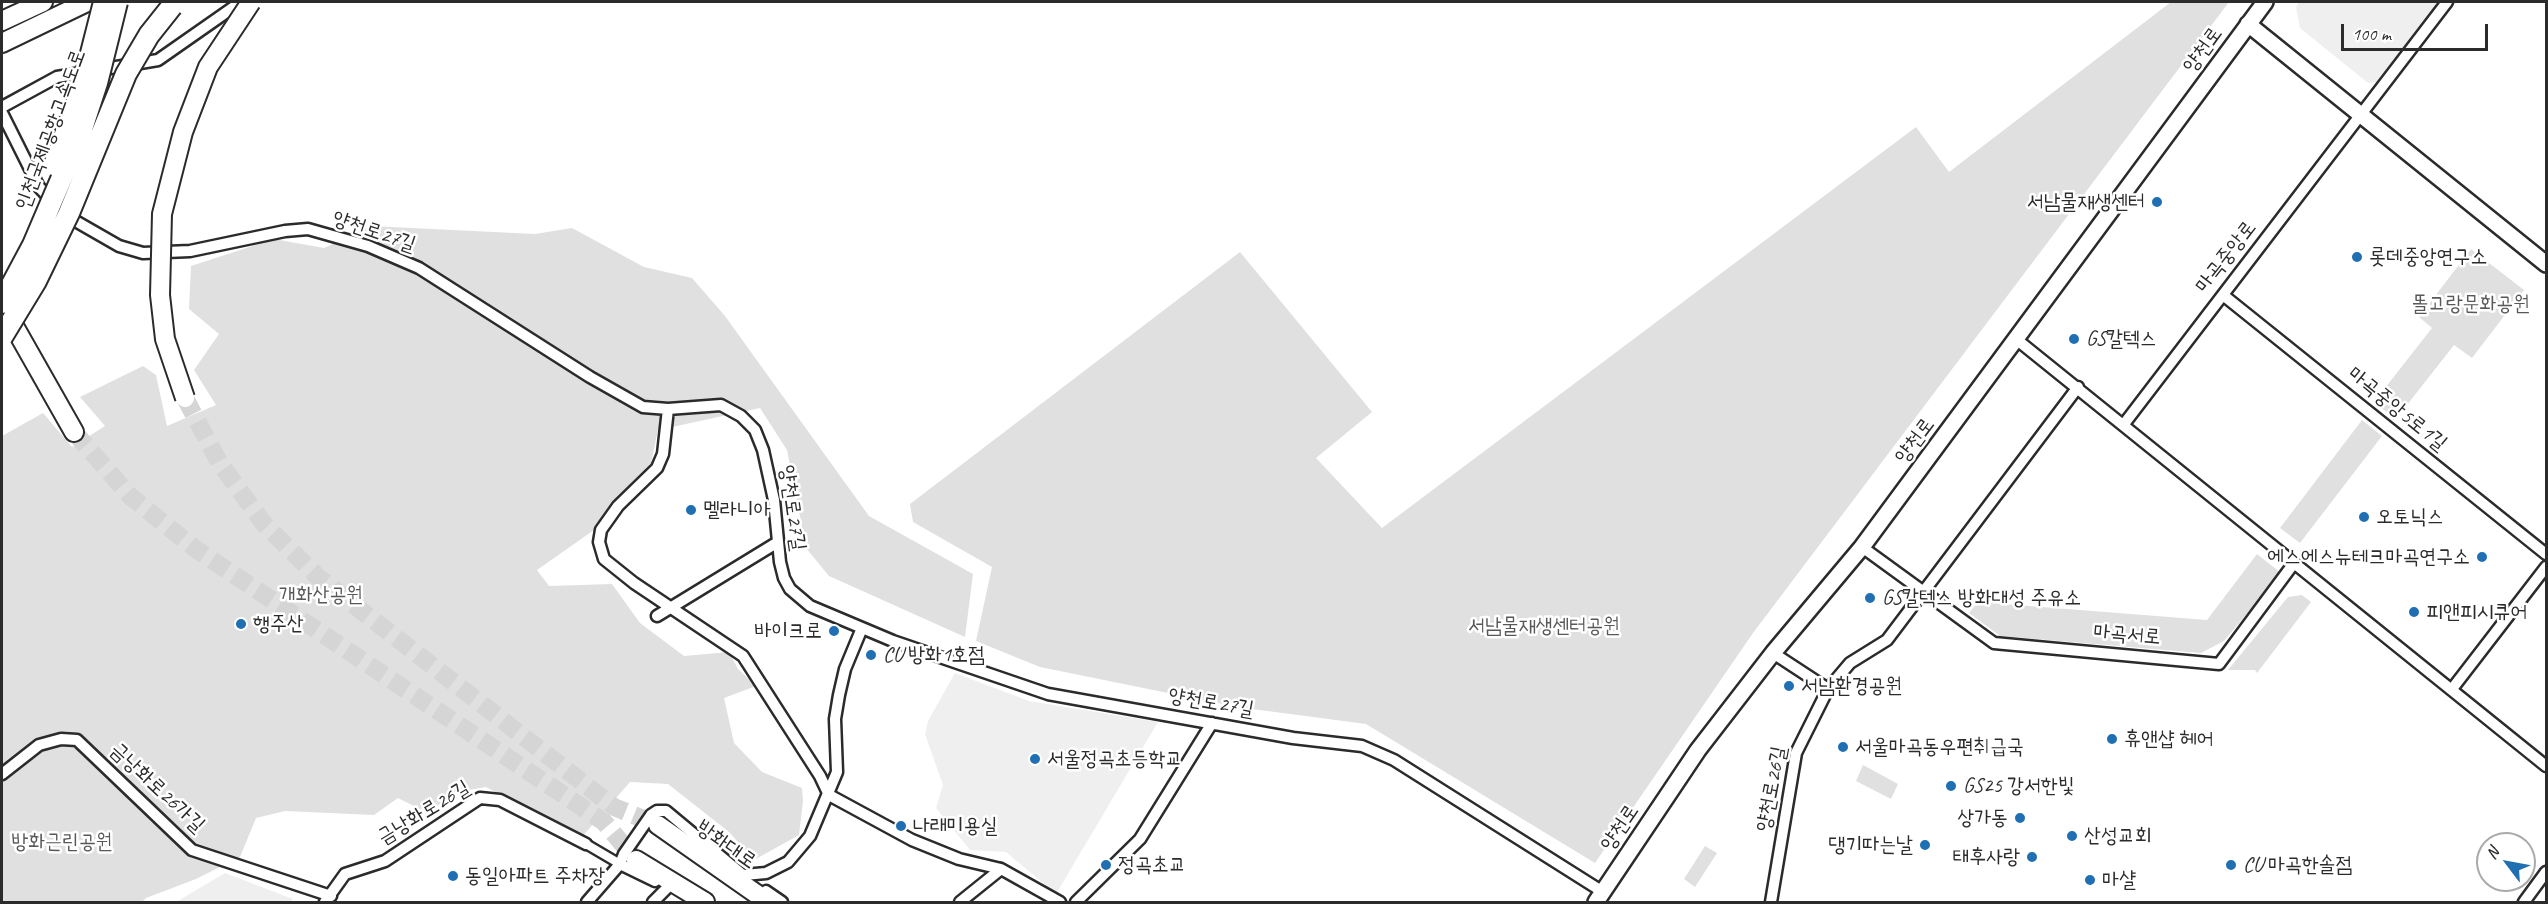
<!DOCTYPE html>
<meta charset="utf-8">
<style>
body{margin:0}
#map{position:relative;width:2548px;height:904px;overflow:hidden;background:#fff;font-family:Caveat,sans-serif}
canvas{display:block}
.frame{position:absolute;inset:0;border:3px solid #2b2b2b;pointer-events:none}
.north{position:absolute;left:2476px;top:832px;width:60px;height:60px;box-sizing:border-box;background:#fff;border:2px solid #aaa;border-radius:50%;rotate:302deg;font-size:16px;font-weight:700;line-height:24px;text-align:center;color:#2b2b2b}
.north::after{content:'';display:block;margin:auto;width:21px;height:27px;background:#1f6fb2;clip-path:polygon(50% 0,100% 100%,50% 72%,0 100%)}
.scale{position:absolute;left:2341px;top:24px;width:147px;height:27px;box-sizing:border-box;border:3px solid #2b2b2b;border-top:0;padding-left:8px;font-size:18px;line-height:21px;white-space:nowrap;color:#2b2b2b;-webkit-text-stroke:4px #fff;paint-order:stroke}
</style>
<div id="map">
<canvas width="2548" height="904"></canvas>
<div class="frame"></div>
<div class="north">N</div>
<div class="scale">100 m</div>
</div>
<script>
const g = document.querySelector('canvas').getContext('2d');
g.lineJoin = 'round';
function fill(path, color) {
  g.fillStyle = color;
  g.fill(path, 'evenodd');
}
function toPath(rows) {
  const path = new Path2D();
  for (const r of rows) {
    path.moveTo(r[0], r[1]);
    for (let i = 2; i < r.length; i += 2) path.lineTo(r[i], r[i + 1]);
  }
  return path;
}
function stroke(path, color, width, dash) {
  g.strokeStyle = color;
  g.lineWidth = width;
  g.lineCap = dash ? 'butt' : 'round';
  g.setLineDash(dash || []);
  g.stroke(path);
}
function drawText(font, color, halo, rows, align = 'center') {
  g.font = font + ' Caveat,"Poor Story",sans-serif';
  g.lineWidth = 5;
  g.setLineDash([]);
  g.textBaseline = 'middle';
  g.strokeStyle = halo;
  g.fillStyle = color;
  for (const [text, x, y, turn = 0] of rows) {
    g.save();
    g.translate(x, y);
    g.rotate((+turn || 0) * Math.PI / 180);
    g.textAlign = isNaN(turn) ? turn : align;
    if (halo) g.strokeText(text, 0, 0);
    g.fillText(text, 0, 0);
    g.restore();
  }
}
const built = toPath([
 [2299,2,2438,2,2376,82,2368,83,2300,28,2296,7],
 [955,673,1029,701,1158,722,1056,894,1006,852,970,850,936,808,943,785,925,734,928,721],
 [225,873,293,899,291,902,176,902]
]);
const green = toPath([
 [2171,2,2229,2,1753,633,1595,863,1366,724,1237,707,1040,667,976,641,992,567,913,522,910,504,1240,252,1372,412,1316,458,1382,528,1916,127,1949,172],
 [371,226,535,234,572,228,644,267,692,278,725,316,869,516,973,574,965,637,829,576,806,548,787,450,760,408,658,430,651,463,594,530,537,570,549,586,612,584,640,623,684,656,729,652,738,669,756,686,724,698,734,743,762,772,802,788,803,801,799,835,754,860,729,832,668,784,630,782,581,838,486,787,463,791,426,812,398,798,374,815,285,811,256,818,240,857,196,879,146,898,142,902,2,902,2,436,43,413,72,447,105,426,80,397,143,366,156,375,167,426,216,405,194,370,219,334,189,309,191,266,274,239,324,248],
 [2471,249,2524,290,2472,358,2454,345,2396,419,2374,402,2432,328,2419,317],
 [2362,420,2382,436,2300,543,2280,528],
 [2257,554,2281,573,2224,641,2201,653,2000,636,1969,613,1978,602,2207,620],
 [2302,595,2311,602,2257,673,2255,670,2228,670,2288,597],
 [1863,765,1898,784,1891,799,1856,781],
 [1705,846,1717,853,1695,887,1684,879]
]);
const trunkTunnel = toPath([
 [185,398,219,462,264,524,318,577,614,807,658,825],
 [74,432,131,497,197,550,604,822,636,860]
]);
const pedestrian = toPath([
 [586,844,620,864]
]);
const minor = toPath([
 [2,107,57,77,158,60,241,2],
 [2,113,39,187,54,203],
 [65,215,119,246,143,253,190,251,285,231,308,229,368,246,419,268,590,377,643,407,668,409,721,405,741,416,755,430,763,450,774,500,780,562,784,578,790,589,810,606,893,641,1048,694,1293,738,1362,746,1394,760,1603,892],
 [2223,295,2546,554],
 [2016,339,2546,766],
 [668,409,663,454,657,468,618,506,601,530,599,542,604,559,634,583,743,656,820,776,829,795,912,840,959,859,1001,869],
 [2124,424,2447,2],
 [1862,547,1994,643,2219,664,2294,563],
 [657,616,778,542],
 [1773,653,1828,689],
 [2452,689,2546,567],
 [2,774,39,745,61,739,77,740,192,850,331,896],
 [744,875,766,873,788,862,810,836,837,772,835,719,839,695,845,669,862,628],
 [655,881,620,864,624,854,651,815,657,811,666,811,743,875],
 [766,891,782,902],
 [325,902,345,874,385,861,480,798,500,800,586,844],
 [587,902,620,864],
 [653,902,668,887],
 [960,902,1001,869,1060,902],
 [1076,902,1140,839,1212,723],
 [1771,902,1796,753,1828,689,1850,663,1887,640,2078,387],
 [2524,902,2546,872]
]);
const secondary = toPath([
 [2248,24,2546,264],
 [1596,902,1698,750,1773,653,1862,547,2265,2]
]);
const primary = toPath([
 [658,825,768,902],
 [636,860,705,902]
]);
const trunk = toPath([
 [2,21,43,2],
 [2,43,87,2],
 [6,312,74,432]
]);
const trunkBridge = toPath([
 [185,398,165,339,160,295,162,214,183,132,208,67,251,2]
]);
const motorwayBridge = toPath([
 [54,165,84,81,104,2],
 [2,303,33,245,80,135,97,83,117,2],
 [2,337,36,281,69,213,126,74,149,35,172,6]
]);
const markers = [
 [2157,202,6,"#1f6fb2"],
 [2357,257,6,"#1f6fb2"],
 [2074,339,6,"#1f6fb2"],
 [691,510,6,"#1f6fb2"],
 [2364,517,6,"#1f6fb2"],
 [2482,557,6,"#1f6fb2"],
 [1870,598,6,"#1f6fb2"],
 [2414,612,6,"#1f6fb2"],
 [241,624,6,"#1f6fb2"],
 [834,631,6,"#1f6fb2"],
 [871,655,6,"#1f6fb2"],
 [1789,686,6,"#1f6fb2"],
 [2112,739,6,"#1f6fb2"],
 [1843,747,6,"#1f6fb2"],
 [1035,759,6,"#1f6fb2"],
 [1951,786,6,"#1f6fb2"],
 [2020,818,6,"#1f6fb2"],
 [901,826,6,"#1f6fb2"],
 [2072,836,6,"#1f6fb2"],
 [1925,845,6,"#1f6fb2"],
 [2032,857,6,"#1f6fb2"],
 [1106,865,6,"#1f6fb2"],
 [2231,865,6,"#1f6fb2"],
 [453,876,6,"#1f6fb2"],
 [2090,880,6,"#1f6fb2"]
];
const streetNames = [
 ["양천로",2203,50,-54],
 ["인천국제공항고속도로",51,130,-70],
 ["양천로27길",374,232,19],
 ["마곡중앙로",2226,257,-52],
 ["마곡중앙5로1길",2397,409,39],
 ["양천로",1915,441,-53],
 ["양천로27길",792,508,82],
 ["마곡서로",2127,635,5],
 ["양천로27길",1211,703,10],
 ["금낭화로26가길",157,788,43],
 ["양천로26길",1772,789,-79],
 ["금낭화로26길",424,813,-31],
 ["양천로",1620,828,-56],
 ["방화대로",726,845,35]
];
const poiNames = [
 ["서남물재생센터",2145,202,"right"],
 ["롯데중앙연구소",2369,257],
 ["GS칼텍스",2086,339],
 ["멜라니아",703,510],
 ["오토닉스",2376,517],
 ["에스에스뉴테크마곡연구소",2470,557,"right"],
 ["GS칼텍스 방화대성 주유소",1882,598],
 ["피앤피시큐어",2426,612],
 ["행주산",253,624],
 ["바이크로",822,631,"right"],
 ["CU 방화1호점",883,655],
 ["서남환경공원",1801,686],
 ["휴앤샵 헤어",2124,739],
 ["서울마곡동우편취급국",1855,747],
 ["서울정곡초등학교",1047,759],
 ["GS25 강서한빛",1963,786],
 ["상가동",2008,818,"right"],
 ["나래미용실",913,826],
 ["산성교회",2084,836],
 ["댕기따는날",1913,845,"right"],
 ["태후사랑",2020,857,"right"],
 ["정곡초교",1118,865],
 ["CU 마곡한솔점",2243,865],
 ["동일아파트 주차장",465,876],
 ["마샬",2102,880]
];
const parkNames = [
 ["똘고랑문화공원",2471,304],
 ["개화산공원",321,595],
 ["서남물재생센터공원",1544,626],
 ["방화근린공원",62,842]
];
fill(built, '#efefef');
fill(green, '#e0e0e0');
stroke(trunkTunnel, '#d5d5d5', 18, [18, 9]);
stroke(pedestrian, '#2b2b2b', 13);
stroke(minor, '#2b2b2b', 15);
stroke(secondary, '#2b2b2b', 20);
stroke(primary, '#2b2b2b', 22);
stroke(trunk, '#2b2b2b', 22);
stroke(pedestrian, '#fff', 8);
stroke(minor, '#fff', 10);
stroke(secondary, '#fff', 15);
stroke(primary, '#fff', 18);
stroke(trunk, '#fff', 18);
stroke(trunkBridge, '#2b2b2b', 22, []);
stroke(motorwayBridge, '#2b2b2b', 24, []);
stroke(trunkBridge, '#fff', 18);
stroke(motorwayBridge, '#fff', 20);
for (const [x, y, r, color] of markers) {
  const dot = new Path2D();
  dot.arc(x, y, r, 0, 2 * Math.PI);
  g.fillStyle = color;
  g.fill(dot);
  stroke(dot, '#fff', 2);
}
drawText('21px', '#2b2b2b', '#fff', streetNames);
drawText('21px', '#2b2b2b', '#fff', poiNames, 'left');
drawText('21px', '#585858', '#fff', parkNames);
</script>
